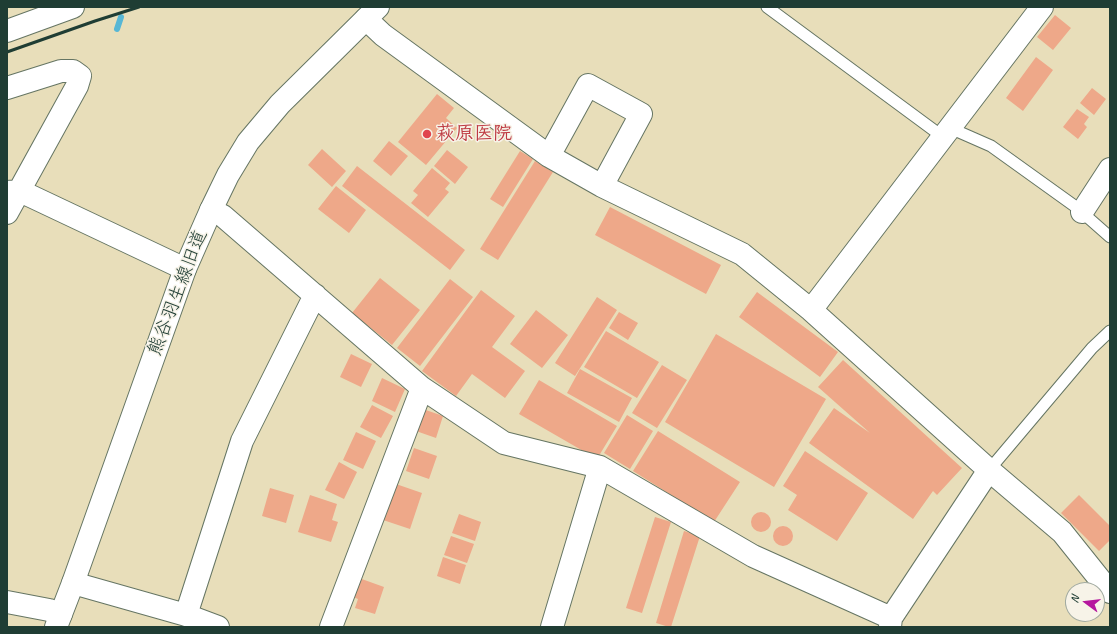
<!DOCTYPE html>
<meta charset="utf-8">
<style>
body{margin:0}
#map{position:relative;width:1117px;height:634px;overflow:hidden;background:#e8deba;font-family:Caveat,sans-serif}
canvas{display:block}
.frame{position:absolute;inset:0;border:8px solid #1f3d34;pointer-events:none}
.north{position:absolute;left:1065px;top:582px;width:40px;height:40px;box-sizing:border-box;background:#f7f3e8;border:1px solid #a1aaa0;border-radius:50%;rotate:285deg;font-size:11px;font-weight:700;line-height:16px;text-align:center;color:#1f3d34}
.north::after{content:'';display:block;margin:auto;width:14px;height:18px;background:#b5179e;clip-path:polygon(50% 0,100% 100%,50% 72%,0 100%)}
</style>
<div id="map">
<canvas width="1117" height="634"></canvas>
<div class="frame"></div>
<div class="north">N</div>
</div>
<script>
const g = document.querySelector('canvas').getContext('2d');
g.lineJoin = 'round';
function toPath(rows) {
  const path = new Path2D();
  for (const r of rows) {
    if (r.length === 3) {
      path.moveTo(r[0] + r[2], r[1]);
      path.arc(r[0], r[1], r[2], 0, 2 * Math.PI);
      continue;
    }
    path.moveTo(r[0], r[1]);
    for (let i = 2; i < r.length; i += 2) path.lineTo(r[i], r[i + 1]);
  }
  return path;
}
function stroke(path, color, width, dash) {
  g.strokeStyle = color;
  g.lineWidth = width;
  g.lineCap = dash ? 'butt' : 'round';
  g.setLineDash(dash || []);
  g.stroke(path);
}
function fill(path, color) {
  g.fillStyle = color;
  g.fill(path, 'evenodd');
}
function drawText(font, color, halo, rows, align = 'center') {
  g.font = font + ' Caveat,"Klee One",sans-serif';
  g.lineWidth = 3;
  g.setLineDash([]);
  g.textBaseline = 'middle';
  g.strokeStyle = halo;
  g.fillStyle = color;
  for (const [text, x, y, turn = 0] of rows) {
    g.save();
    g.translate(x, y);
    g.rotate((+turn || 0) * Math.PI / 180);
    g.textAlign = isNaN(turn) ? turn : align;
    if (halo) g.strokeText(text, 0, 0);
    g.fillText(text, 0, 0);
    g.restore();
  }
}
const stream = toPath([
 [117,29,121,17]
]);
const building = toPath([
 [1055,15,1071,28,1053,50,1037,37],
 [1036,57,1053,70,1023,111,1006,98],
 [1092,88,1106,99,1094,115,1080,103],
 [437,94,454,108,446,118,457,128,426,165,398,142],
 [1077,109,1089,117,1084,124,1087,127,1078,139,1063,127],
 [389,141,408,156,391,176,373,161],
 [322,149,346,171,332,187,308,165],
 [447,150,468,167,455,184,434,166],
 [520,151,533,159,503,207,490,199],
 [535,161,553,172,498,260,480,249],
 [357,166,465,250,450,270,342,186],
 [432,168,450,183,445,189,449,192,428,217,411,203,418,195,413,191],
 [336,186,366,210,349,233,318,209],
 [610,207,721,265,706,294,595,235],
 [380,278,420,310,392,345,352,313],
 [450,279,473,297,420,366,397,348],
 [481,290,515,316,492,347,525,371,505,398,472,374,456,396,422,371],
 [757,292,838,352,820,377,739,317],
 [597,297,617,310,575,376,555,363],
 [536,310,568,335,542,368,510,344],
 [619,312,638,323,628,340,609,328],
 [606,331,659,362,637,398,584,367],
 [716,334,826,399,774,487,665,422],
 [351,354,372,364,361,387,340,377],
 [843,360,962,468,937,495,933,491,913,519,809,443,834,408,870,433,818,387],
 [662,365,687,380,657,428,632,413],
 [580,369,632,398,619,422,567,393],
 [382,378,405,389,395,412,372,401],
 [539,380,617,426,597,459,519,414],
 [372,405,393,416,381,438,360,427],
 [423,409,443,416,436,438,416,431],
 [627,415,653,431,630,469,604,453],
 [658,431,740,482,714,522,633,471],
 [356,432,376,441,363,469,343,460],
 [414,448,437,456,429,479,406,471],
 [805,451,868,493,837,541,788,510,797,495,783,486],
 [339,462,357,472,344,499,325,490],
 [396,484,422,493,410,529,383,520],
 [270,488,294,495,286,523,262,516],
 [310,495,337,504,332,520,338,522,331,542,298,532],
 [1079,495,1110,526,1110,540,1099,551,1061,513],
 [761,522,10],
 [459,514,481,522,475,541,452,533],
 [655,517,671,522,642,613,626,608],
 [783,536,10],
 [684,531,700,536,671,627,669,627,656,623],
 [451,536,474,544,467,563,444,555],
 [443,557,466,565,460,584,437,576],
 [359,578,384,587,375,614,355,608,358,599,353,597]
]);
const service = toPath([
 [767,7,943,137],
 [950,128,991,146,1076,207,1110,237],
 [989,470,1092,348,1110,331]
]);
const minor = toPath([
 [366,19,383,35,549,156,602,186,742,254,811,310,989,470,1062,532,1110,592],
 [7,31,73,7],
 [7,88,61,71,73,71,80,76,77,86,7,213],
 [549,156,588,85,641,114,602,186],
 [7,192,20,191,185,269],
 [211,210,223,216,422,388,504,443,600,467,753,556,891,618],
 [1082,212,1110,169],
 [811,310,1042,7],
 [73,583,186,615,218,627],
 [7,602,49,610,61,614],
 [186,615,242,441,315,295],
 [331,627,422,388],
 [552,627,600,467],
 [890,627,891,618,989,470]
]);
const tertiary = toPath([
 [56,627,73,583,185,269,211,210,228,175,248,142,280,104,378,7]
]);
const rail = toPath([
 [7,52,95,21,139,7]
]);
const markers = [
 [427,134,5,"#e0444e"]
];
const healthNames = [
 ["萩原医院",436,134]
];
const streetNames = [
 ["熊谷羽生線旧道",178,293,-69]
];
stroke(stream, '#57b7d5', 6);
fill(building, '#eea889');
stroke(service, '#657563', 13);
stroke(minor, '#657563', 24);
stroke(tertiary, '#657563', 24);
stroke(service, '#fff', 11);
stroke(minor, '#fff', 22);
stroke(tertiary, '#fff', 22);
stroke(rail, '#1f3d34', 3);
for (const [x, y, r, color] of markers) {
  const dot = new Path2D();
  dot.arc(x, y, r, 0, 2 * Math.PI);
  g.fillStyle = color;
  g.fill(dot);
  stroke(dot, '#f7f3e8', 1.5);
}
drawText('bold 19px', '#be3a42', '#f7f3e8', healthNames, 'left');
drawText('19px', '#1f3d34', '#f7f3e8', streetNames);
</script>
